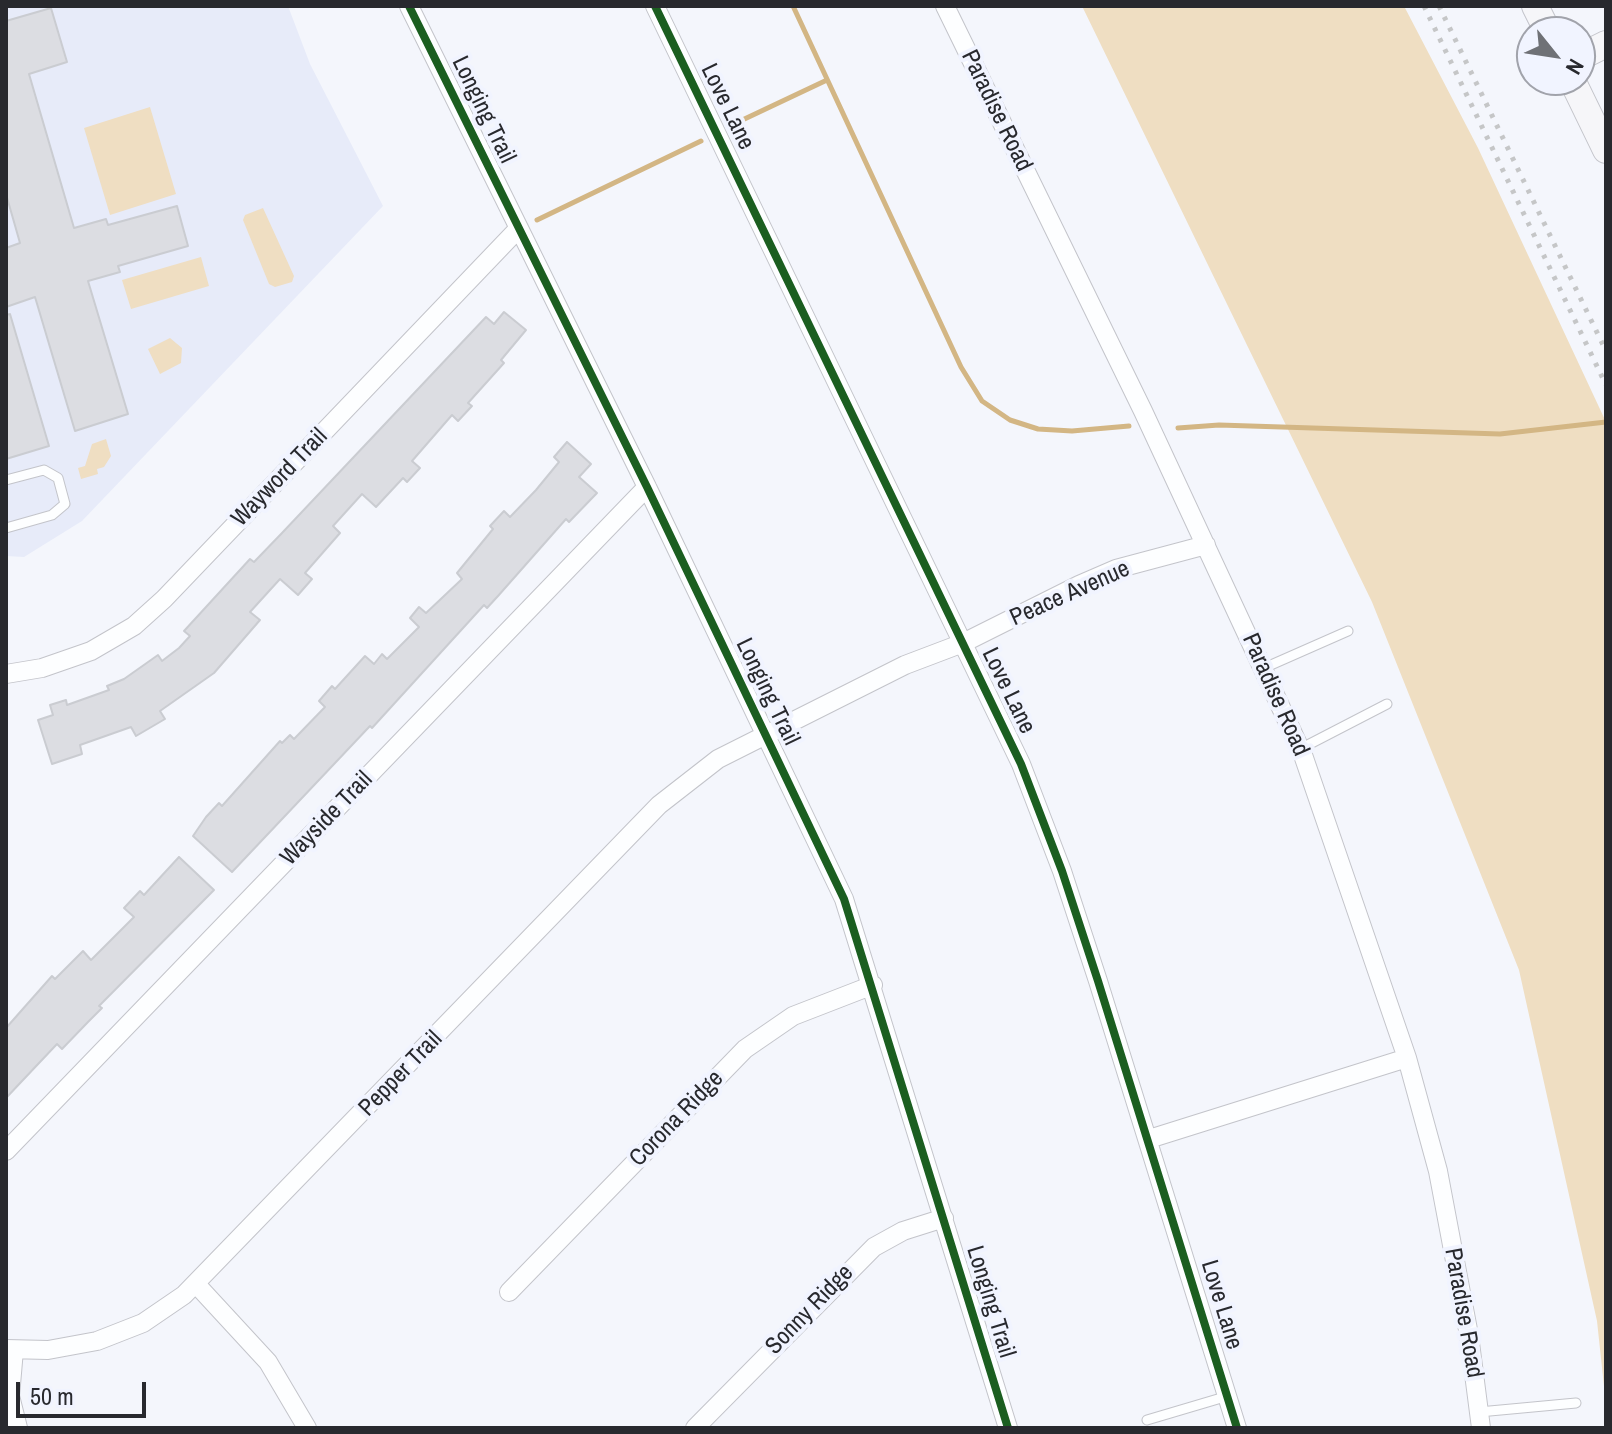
<!DOCTYPE html>
<style>
body{margin:0}
#map{position:relative;width:1612px;height:1434px;overflow:hidden;background:#f4f6fc;font-family:"Archivo Narrow",sans-serif}
canvas{display:block}
.frame{position:absolute;inset:0;border:8px solid #28292e;pointer-events:none}
.north{position:absolute;left:1516px;top:16px;width:80px;height:80px;box-sizing:border-box;background:#f1f4ff;border:2px solid #a1a3ab;border-radius:50%;rotate:120deg;font-size:22px;font-weight:700;line-height:32px;text-align:center;color:#28292e}
.north::after{content:'';display:block;margin:auto;width:28px;height:36px;background:#6f7176;clip-path:polygon(50% 0,100% 100%,50% 72%,0 100%)}
.scale{position:absolute;left:16px;top:1382px;width:130px;height:36px;box-sizing:border-box;border:4px solid #28292e;border-top:0;padding-left:10px;font-size:24px;line-height:28px;white-space:nowrap;color:#28292e;-webkit-text-stroke:6px #f1f4ff;paint-order:stroke}
</style>
<div id="map">
<canvas width="1612" height="1434"></canvas>
<div class="frame"></div>
<div class="north">N</div>
<div class="scale">50 m</div>
</div>
<script>
const g = document.querySelector('canvas').getContext('2d');
g.lineJoin = 'round';
function fill(path, color) {
  g.fillStyle = color;
  g.fill(path, 'evenodd');
}
function toPath(rows) {
  const path = new Path2D();
  for (const r of rows) {
    path.moveTo(r[0], r[1]);
    for (let i = 2; i < r.length; i += 2) path.lineTo(r[i], r[i + 1]);
  }
  return path;
}
function stroke(path, color, width, dash) {
  g.strokeStyle = color;
  g.lineWidth = width;
  g.lineCap = dash ? 'butt' : 'round';
  g.setLineDash(dash || []);
  g.stroke(path);
}
function drawText(font, color, halo, rows, align = 'center') {
  g.font = font + ' "Archivo Narrow",sans-serif';
  g.lineWidth = 8;
  g.setLineDash([]);
  g.textBaseline = 'middle';
  g.strokeStyle = halo;
  g.fillStyle = color;
  for (const [text, x, y, turn = 0] of rows) {
    g.save();
    g.translate(x, y);
    g.rotate((+turn || 0) * Math.PI / 180);
    g.textAlign = isNaN(turn) ? turn : align;
    if (halo) g.strokeText(text, 0, 0);
    g.fillText(text, 0, 0);
    g.restore();
  }
}
const built = toPath([
 [6,6,288,6,310,64,383,206,82,521,24,557,6,556]
]);
const green = toPath([
 [1082,6,1404,6,1478,148,1606,422,1606,1405,1597,1321,1519,970,1372,602],
 [150,107,176,194,110,215,84,128],
 [263,208,294,276,292,282,275,287,269,284,243,220,245,215],
 [201,257,209,286,131,309,122,280],
 [170,338,182,348,181,363,160,374,148,349],
 [106,439,111,456,104,467,97,469,98,474,81,479,78,468,85,466,92,444]
]);
const stream = toPath([
 [793,6,961,367,982,401,1010,420,1038,429,1072,431,1129,426],
 [736,123,827,80],
 [537,220,701,141],
 [1178,428,1219,425,1500,434,1606,422]
]);
const building = toPath([
 [51,8,67,62,29,74,74,228,106,219,108,225,177,206,188,246,118,266,120,272,88,281,128,414,75,431,35,297,6,307,6,248,20,243,6,194,6,21,51,8],
 [504,312,526,330,501,360,504,363,468,403,472,406,458,421,452,415,412,461,420,468,407,482,403,478,376,507,362,494,333,526,340,533,305,573,312,579,298,595,280,579,250,612,260,620,214,673,160,711,165,719,136,736,131,727,80,745,82,754,52,764,38,720,53,715,50,705,66,700,67,705,109,690,107,686,124,679,158,655,162,661,179,648,190,636,184,631,250,559,254,562,282,533,486,317,494,324,504,312],
 [10,314,49,446,6,459,6,315,10,314],
 [567,442,591,464,579,477,597,493,569,522,566,519,498,596,487,608,484,605,372,728,370,726,232,872,193,836,206,817,219,803,222,806,280,741,282,743,290,735,294,739,325,707,319,701,332,686,335,689,365,656,374,664,382,654,387,659,419,627,410,618,419,607,426,613,462,579,457,573,493,529,490,526,504,511,510,517,536,490,559,462,554,457,567,442],
 [179,857,214,890,99,1006,102,1008,88,1022,62,1049,57,1044,6,1098,6,1028,52,976,55,979,83,951,91,960,134,917,124,908,140,891,144,895,179,857]
]);
const service = toPath([
 [6,480,44,470,58,478,65,504,52,515,6,528],
 [1264,668,1348,631],
 [1300,749,1387,704],
 [1479,1412,1576,1403],
 [1147,1420,1228,1396]
]);
const minor = toPath([
 [409,6,647,487,844,899,1008,1428],
 [655,6,1021,764,1062,871,1098,981,1237,1428],
 [945,6,1143,411,1303,755,1407,1058,1438,1171,1469,1335,1481,1428],
 [6,674,42,668,91,651,134,626,164,599,519,228],
 [1149,1139,1407,1058],
 [6,1151,647,487],
 [196,1284,268,1362,307,1428],
 [509,1292,745,1049,793,1016,873,985],
 [6,1349,48,1350,97,1341,143,1323,184,1295,659,805,718,759,905,665,963,643,1079,585,1116,569,1206,545],
 [14,1350,10,1396,18,1428],
 [695,1428,874,1247,903,1231,944,1218]
]);
const secondary = toPath([
 [1535,6,1548,32],
 [1580,57,1606,44],
 [1572,80,1606,150]
]);
const rail = toPath([
 [1424,6,1606,385],
 [1439,6,1606,351]
]);
const cycleway = toPath([
 [409,6,647,487,844,899,1008,1428],
 [655,6,1021,764,1062,871,1098,981,1237,1428]
]);
const streetNames = [
 ["Love Lane",727,107,64],
 ["Longing Trail",483,110,64],
 ["Paradise Road",996,111,64],
 ["Wayword Trail",280,478,-46],
 ["Peace Avenue",1070,594,-24],
 ["Love Lane",1008,691,64],
 ["Longing Trail",767,692,64],
 ["Paradise Road",1275,695,66],
 ["Wayside Trail",327,819,-46],
 ["Pepper Trail",401,1074,-46],
 ["Corona Ridge",677,1119,-46],
 ["Longing Trail",990,1302,73],
 ["Love Lane",1221,1305,73],
 ["Sonny Ridge",810,1310,-46],
 ["Paradise Road",1463,1313,80]
];
fill(built, '#e7ebf9');
fill(green, '#efdec2');
stroke(stream, '#d3b684', 5);
fill(building, '#dcdde2');
stroke(building, '#caccd1', 2);
stroke(service, '#c3c4ca', 11);
stroke(minor, '#c3c4ca', 20);
stroke(secondary, '#c3c4ca', 28);
stroke(service, '#fdfeff', 9);
stroke(minor, '#fdfeff', 18);
stroke(secondary, '#f6f6f9', 26);
stroke(rail, '#c5c6c7', 5, [4, 8]);
stroke(cycleway, '#1b5e20', 8);
drawText('24px', '#28292e', '#f1f4ff', streetNames);
</script>
